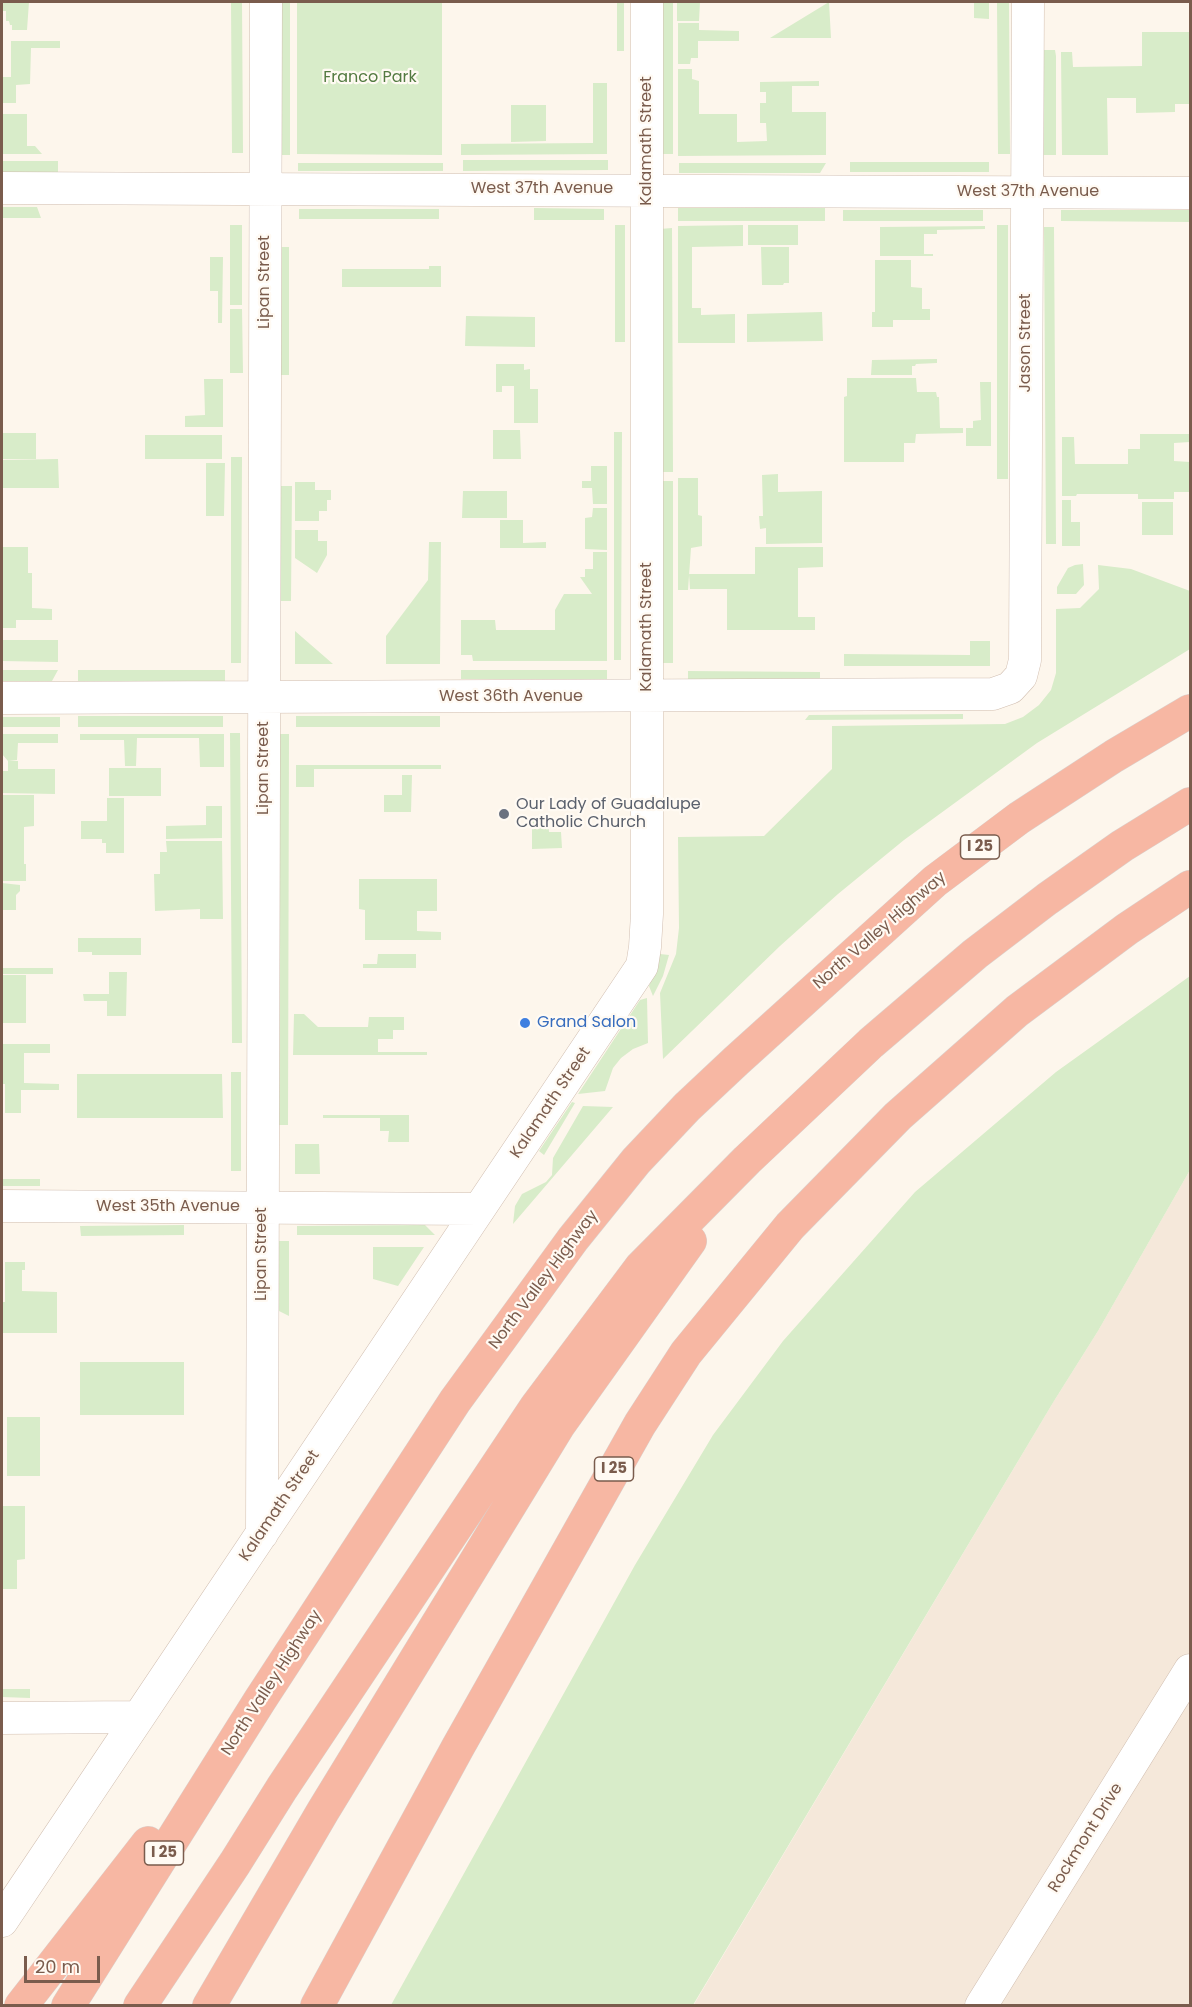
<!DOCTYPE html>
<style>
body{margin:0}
#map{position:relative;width:1192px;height:2007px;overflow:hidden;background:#fdf6ec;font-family:Poppins,sans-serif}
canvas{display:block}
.frame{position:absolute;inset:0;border:3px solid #7a5c4d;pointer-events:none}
.scale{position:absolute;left:24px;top:1956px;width:76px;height:27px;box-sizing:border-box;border:3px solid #7a5c4d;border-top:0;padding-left:8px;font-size:18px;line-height:21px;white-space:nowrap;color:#7a5c4d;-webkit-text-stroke:4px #fffaf3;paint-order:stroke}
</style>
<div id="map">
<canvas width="1192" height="2007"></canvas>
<div class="frame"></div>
<div class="scale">20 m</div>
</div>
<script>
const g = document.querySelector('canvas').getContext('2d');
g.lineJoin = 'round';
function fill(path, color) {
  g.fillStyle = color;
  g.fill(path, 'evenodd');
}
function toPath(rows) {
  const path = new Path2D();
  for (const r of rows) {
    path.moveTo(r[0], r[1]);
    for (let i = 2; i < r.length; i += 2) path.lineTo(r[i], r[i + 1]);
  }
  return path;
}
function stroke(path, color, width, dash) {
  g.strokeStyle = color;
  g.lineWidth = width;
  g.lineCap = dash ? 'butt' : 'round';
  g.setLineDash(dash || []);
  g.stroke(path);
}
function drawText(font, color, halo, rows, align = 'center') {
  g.font = font + ' Poppins,sans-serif';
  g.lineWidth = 4.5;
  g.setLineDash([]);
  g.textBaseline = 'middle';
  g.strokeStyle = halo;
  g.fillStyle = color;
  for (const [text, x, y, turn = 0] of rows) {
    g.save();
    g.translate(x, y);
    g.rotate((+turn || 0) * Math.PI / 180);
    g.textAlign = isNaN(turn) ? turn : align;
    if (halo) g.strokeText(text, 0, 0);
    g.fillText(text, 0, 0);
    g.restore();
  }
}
const residential = toPath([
 [1190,1170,1190,2005,693,2006,1054,1401,1098,1331]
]);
const green = toPath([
 [2,2,29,2,27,30,12,30,12,25,10,25,9,21,6,21,6,11,2,11],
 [231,2,242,2,243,153,232,153],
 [278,2,290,2,290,155,278,155],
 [297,2,442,2,442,155,297,154],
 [617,2,624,2,624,51,617,51],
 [662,2,673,2,673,154,662,154],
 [677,2,765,2,700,2,699,21,677,21],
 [829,2,831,38,770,38],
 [974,2,989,2,989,19,974,18],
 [997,2,1009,2,1010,154,998,154],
 [678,23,699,23,699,30,739,31,739,41,698,41,698,58,691,58,690,64,678,64],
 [1142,32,1190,32,1190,104,1175,104,1175,112,1136,113,1136,98,1107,98,1108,155,1062,155,1061,52,1072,52,1073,67,1142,66],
 [11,41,60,41,60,48,31,48,30,84,16,85,16,103,2,103,2,77,11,77],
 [1043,50,1055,50,1056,56,1056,155,1043,155],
 [678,69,692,69,692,79,699,81,699,114,737,114,737,142,767,141,766,123,760,123,760,103,766,103,766,92,760,92,760,82,819,81,819,86,792,86,792,112,826,112,826,155,678,156],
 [593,83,607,83,607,154,461,155,461,144,593,143],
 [511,105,546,105,546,141,511,142],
 [2,114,27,114,27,146,35,146,42,154,2,154],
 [463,160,608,160,608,170,463,171],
 [2,161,58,161,58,173,2,173],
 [850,162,989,162,989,172,850,172],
 [298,163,443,163,443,171,298,171],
 [679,163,826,163,820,173,679,173],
 [2,207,37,207,41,218,2,218],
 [534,208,604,209,604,220,534,220],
 [678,208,825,208,825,221,678,221],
 [299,209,439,209,439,219,299,219],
 [843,210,983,210,983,221,843,221],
 [1061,210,1190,210,1190,222,1061,221],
 [230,225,242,225,242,305,230,305],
 [615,225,625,225,625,342,615,342],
 [743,225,743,246,692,247,692,308,701,308,701,315,735,314,735,343,678,343,678,226],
 [748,225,798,225,798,245,748,245],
 [997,225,1008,225,1008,479,997,479],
 [985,226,985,229,937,230,937,234,924,234,924,254,933,254,933,256,880,256,880,227],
 [1044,227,1054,227,1056,544,1046,544],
 [672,228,673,472,662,472,660,229],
 [278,247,289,247,289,375,277,375],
 [789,247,789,283,784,283,783,285,762,285,761,247],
 [210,257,223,257,222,323,218,323,218,291,210,291],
 [875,260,911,260,911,287,922,288,922,309,930,309,930,320,893,320,893,327,872,327,872,312,875,312],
 [429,266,441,266,441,287,342,287,342,269,429,269],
 [230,309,242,309,243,373,230,373],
 [822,312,823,341,747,342,747,314],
 [466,316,535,317,535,347,465,346],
 [937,359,937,363,916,364,915,366,912,366,912,375,871,375,872,360],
 [496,364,524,364,524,370,530,369,530,389,538,389,538,423,514,423,514,386,502,386,502,392,496,392],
 [847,378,916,378,917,392,936,392,937,397,939,397,940,428,963,428,963,433,916,434,915,443,904,443,904,462,844,462,844,397,847,396],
 [204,379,223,379,223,427,185,427,185,416,205,415],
 [980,382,991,382,991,446,966,446,966,428,973,428,973,421,981,420],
 [493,430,520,430,521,459,493,459],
 [614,432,622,432,621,660,614,660],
 [2,433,36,433,36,459,2,459],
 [1140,434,1190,434,1190,442,1174,443,1174,461,1190,462,1190,492,1174,492,1174,499,1138,499,1138,494,1077,494,1076,496,1062,496,1062,437,1074,437,1075,464,1128,464,1128,449,1140,449],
 [145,435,222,435,222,459,145,459],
 [231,457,242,457,241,663,231,663],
 [58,459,59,488,2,488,2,460],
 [206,463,225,463,224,516,206,516],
 [591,466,607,466,607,504,593,504,592,488,582,488,582,481,591,481],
 [778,474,778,492,822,491,822,543,766,544,766,528,760,529,759,516,763,516,762,475],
 [678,478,698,478,698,515,702,516,702,546,691,548,688,590,678,590],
 [661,481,673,481,673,663,661,663],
 [295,482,315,482,315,490,331,490,331,500,327,500,327,511,319,511,319,521,295,521],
 [277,486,292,486,291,601,277,601],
 [463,491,507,491,507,518,462,518],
 [1062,500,1071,500,1071,522,1080,522,1080,546,1062,546],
 [1142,502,1173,502,1173,535,1142,535],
 [593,508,607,508,607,550,585,549,585,518,592,517],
 [500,520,523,520,523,543,546,542,546,548,500,548],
 [295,530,318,530,318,541,327,541,327,555,317,573,295,558],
 [429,542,441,542,440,664,386,664,386,636,428,580],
 [2,547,28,547,28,573,32,573,32,608,52,609,52,620,16,620,16,628,2,628],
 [755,547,823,547,823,567,798,568,798,617,815,617,815,630,727,630,727,589,690,589,689,574,755,574],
 [593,552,607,552,607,661,473,661,472,655,461,655,461,620,495,620,496,630,555,630,555,610,564,594,592,594,580,577,585,577,585,569,593,569],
 [1083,564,1084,585,1076,594,1057,594,1057,587,1068,568,1075,565],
 [1098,565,1131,569,1190,591,1190,649,1037,743,904,840,838,894,780,946,663,1059,660,993,676,954,679,928,678,837,764,836,832,769,832,726,1005,724,1023,717,1039,705,1051,690,1056,673,1056,609,1080,608,1099,589],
 [295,631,333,664,295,664],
 [2,640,58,640,58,662,2,661],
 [970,641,990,641,990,666,844,666,844,654,970,655],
 [2,670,58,670,52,681,2,681],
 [78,670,225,670,225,681,78,681],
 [461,670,607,670,607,679,461,679],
 [688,671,820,672,820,681,688,680],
 [963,714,963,719,805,720,809,715],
 [78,716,223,716,223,727,78,727],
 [296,716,440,716,440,727,296,727],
 [2,717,60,717,60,727,2,727],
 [230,733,240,733,242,1043,232,1043],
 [2,734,58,734,58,743,18,743,17,760,9,761,18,761,18,769,55,769,55,794,2,793,2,771,8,771,8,761,2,754],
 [80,734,224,734,224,767,200,767,199,738,137,738,136,766,125,766,124,740,80,740],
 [280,734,289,734,288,1125,279,1125],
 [296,765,441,765,441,769,314,769,314,787,296,787],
 [109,768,161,768,161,796,109,796],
 [402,775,412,775,411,812,384,812,384,795,402,795],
 [2,795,34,795,34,826,24,827,24,864,26,864,26,881,2,881],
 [107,798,124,798,124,853,106,853,106,843,102,843,102,839,81,839,81,821,107,821],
 [206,806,222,806,222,838,166,839,166,826,206,825],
 [532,821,548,821,549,832,561,832,562,848,532,849],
 [166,841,222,841,223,919,200,919,200,909,155,911,154,874,160,874,160,852,167,852],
 [359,879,437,879,437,911,417,911,417,931,441,932,441,940,365,940,365,910,359,909],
 [2,883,20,885,20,891,16,895,16,910,2,910],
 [78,938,141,938,141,955,92,955,92,952,78,952],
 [378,954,416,954,416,968,363,968,363,964,377,964],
 [660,954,669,955,663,976,653,996,649,986],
 [2,968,53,968,53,974,2,974],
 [109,972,127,972,126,1016,107,1016,107,1001,84,1001,83,994,109,994],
 [2,975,26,975,26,1023,2,1023],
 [1190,976,1190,1170,1098,1331,1054,1401,693,2005,391,2005,635,1565,713,1435,783,1341,915,1192,1056,1072],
 [647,998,648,1043,633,1049,621,1058,613,1068,605,1091,578,1094,640,1000],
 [294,1014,304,1014,318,1027,368,1027,369,1017,404,1017,404,1030,393,1030,393,1039,378,1039,378,1052,427,1052,427,1055,293,1055],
 [2,1044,50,1044,50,1053,24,1053,24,1083,59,1084,59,1090,21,1090,21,1113,5,1113,5,1084,2,1084],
 [231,1072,241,1072,241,1171,231,1171],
 [77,1074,222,1074,223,1118,77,1118],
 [572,1102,575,1103,544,1155,539,1151],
 [583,1106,613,1107,513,1224,515,1206,522,1194,546,1182,552,1175,553,1158],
 [323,1115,409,1115,409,1142,388,1142,389,1131,380,1131,380,1118,323,1118],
 [295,1144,319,1144,320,1174,295,1174],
 [2,1179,40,1179,40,1186,2,1186],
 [184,1225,184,1235,81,1236,80,1226],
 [425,1225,435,1235,297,1235,297,1226],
 [276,1241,289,1241,289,1316,277,1310],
 [373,1247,424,1247,398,1286,373,1279],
 [5,1262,25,1262,25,1270,22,1270,22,1291,57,1292,57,1333,2,1333,2,1302,5,1302],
 [80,1362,184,1362,184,1415,80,1415],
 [7,1417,40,1417,40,1476,7,1476],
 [2,1506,25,1506,25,1559,17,1560,17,1589,2,1589],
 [2,1689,30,1689,30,1698,2,1697]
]);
const minor = toPath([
 [2,188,1190,193],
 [2,698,993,694,1010,688,1021,676,1025,660,1028,2],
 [2,1206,479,1209],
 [262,1534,266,2],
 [2,1718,138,1717],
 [2,1921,642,966,645,947,647,914,647,2],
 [981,2006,1190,1670]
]);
const highway = toPath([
 [21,2006,148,1843],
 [68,2006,260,1700,455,1401,573,1239,636,1161,687,1107,736,1061,935,881,1019,818,1114,756,1190,711],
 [140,2006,235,1863,282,1788,536,1407,641,1267,747,1160,871,1043,975,954,1047,899,1122,846,1190,804],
 [209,2006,323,1811,559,1425,690,1241],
 [317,2006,458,1747,640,1424,686,1353,790,1226,898,1116,1017,1011,1127,929,1190,887]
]);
const markers = [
 [504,814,6,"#6b7280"],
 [525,1023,6,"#3f7fe0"]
];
const shields = [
 [980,847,39],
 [614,1469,39],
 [164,1853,39]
];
const shieldNames = [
 ["I 25",980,847],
 ["I 25",614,1469],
 ["I 25",164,1853]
];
const parkNames = [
 ["Franco Park",370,78]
];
const streetNames = [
 ["Kalamath Street",647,141,-90],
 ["West 37th Avenue",542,189],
 ["West 37th Avenue",1028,192],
 ["Lipan Street",265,282,-90],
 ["Jason Street",1026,343,-90],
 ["Kalamath Street",647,627,-90],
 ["West 36th Avenue",511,697],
 ["Lipan Street",264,768,-90],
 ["North Valley Highway",880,931,-41],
 ["Kalamath Street",551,1103,-56],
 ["West 35th Avenue",168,1207],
 ["Lipan Street",262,1254,-90],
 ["North Valley Highway",544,1280,-53],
 ["Kalamath Street",280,1506,-56],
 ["North Valley Highway",272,1683,-57],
 ["Rockmont Drive",1086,1838,-58]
];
const worshipNames = [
 ["Our Lady of Guadalupe",516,805],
 ["Catholic Church",516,823]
];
const shopNames = [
 ["Grand Salon",537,1023]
];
fill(residential, '#f5e8da');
fill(green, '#d8ecc9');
stroke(minor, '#d1beb0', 33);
stroke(highway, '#dad1cd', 34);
stroke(minor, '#fff', 32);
stroke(highway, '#f7b7a3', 33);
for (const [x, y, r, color] of markers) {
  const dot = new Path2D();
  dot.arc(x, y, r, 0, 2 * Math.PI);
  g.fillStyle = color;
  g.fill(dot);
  stroke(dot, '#fffaf3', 2);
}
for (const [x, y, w] of shields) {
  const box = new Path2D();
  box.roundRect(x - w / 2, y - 12, w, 24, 4.5);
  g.fillStyle = '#fffaf3';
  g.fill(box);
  stroke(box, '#7a5c4d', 1.5);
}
drawText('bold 15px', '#7a5c4d', null, shieldNames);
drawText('16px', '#537a41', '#fffaf3', parkNames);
drawText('16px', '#7a5c4d', '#fffaf3', streetNames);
drawText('16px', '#5b616d', '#fffaf3', worshipNames, 'left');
drawText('16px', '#366cbe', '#fffaf3', shopNames, 'left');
</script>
